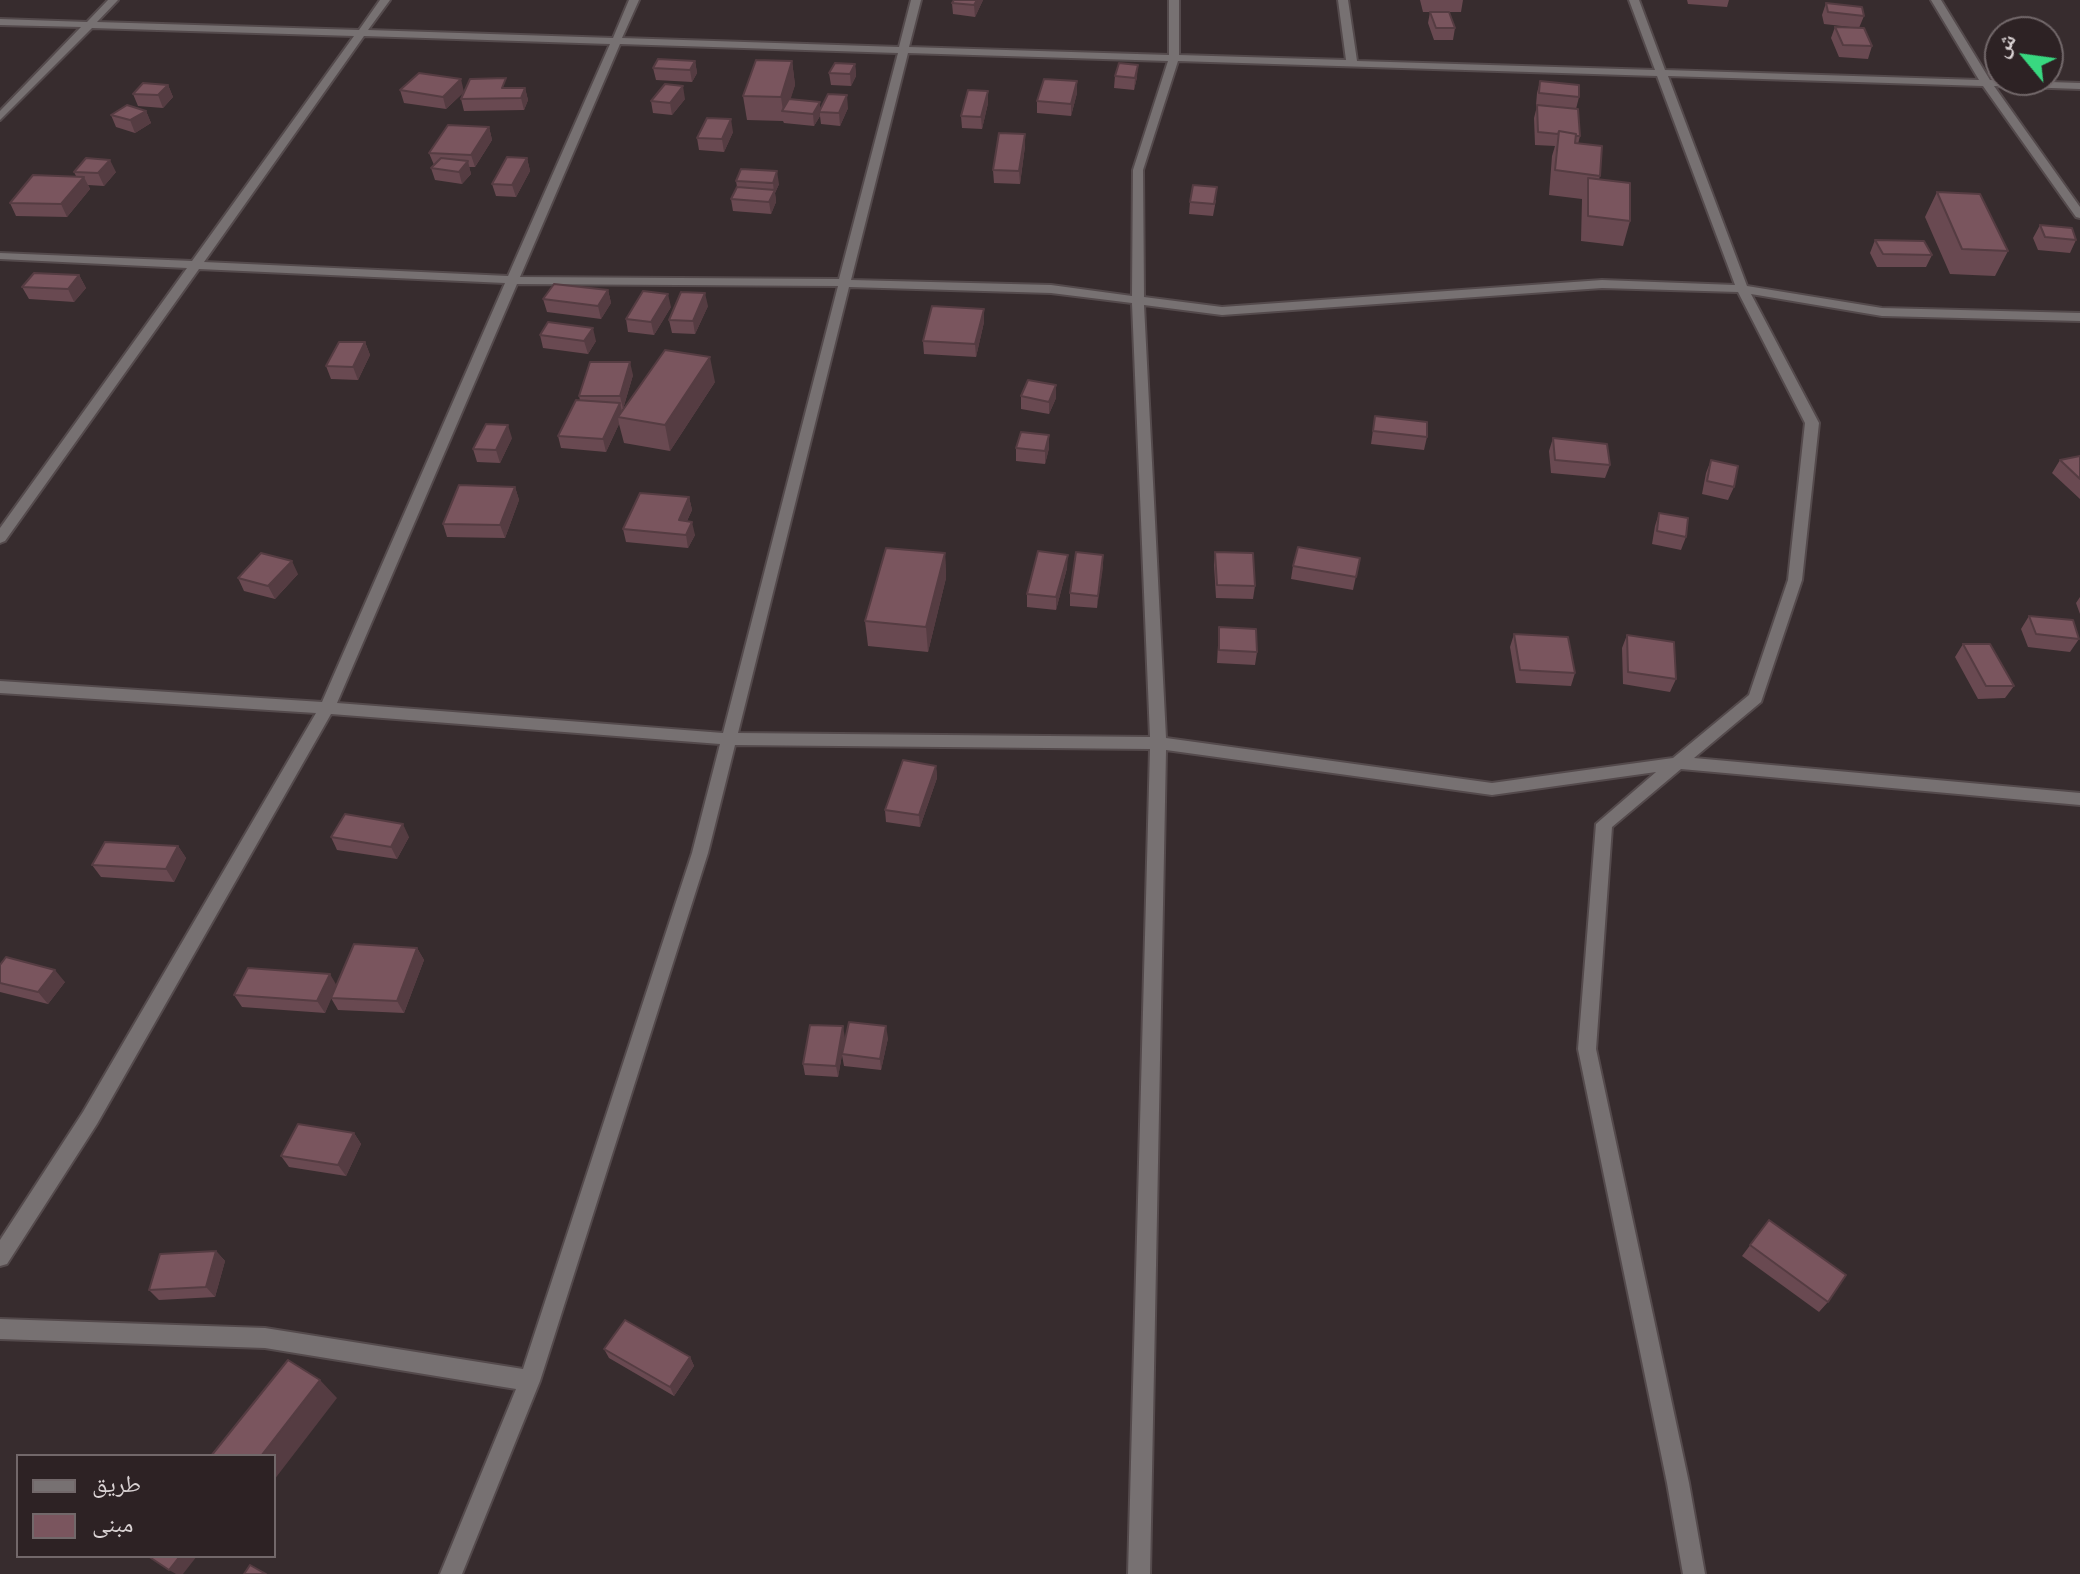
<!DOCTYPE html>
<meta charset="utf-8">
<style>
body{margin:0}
#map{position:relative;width:2080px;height:1574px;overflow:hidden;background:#372c2e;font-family:"Zilla Slab","Noto Naskh Arabic",serif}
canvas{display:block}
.legend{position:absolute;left:16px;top:1454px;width:260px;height:104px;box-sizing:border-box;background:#2d2224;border:2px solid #72686a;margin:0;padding:10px 14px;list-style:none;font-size:24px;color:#d9d2d3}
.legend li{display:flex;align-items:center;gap:16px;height:40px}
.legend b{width:40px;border:2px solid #72686a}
.north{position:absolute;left:1984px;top:16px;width:80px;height:80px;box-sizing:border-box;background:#2d2224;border:2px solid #72686a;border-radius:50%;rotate:299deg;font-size:22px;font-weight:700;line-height:32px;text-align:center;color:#d9d2d3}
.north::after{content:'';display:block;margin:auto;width:28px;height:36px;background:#38d880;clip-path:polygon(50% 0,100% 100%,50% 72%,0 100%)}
</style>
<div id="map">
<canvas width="2080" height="1574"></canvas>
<ul class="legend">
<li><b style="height:10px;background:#777172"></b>طريق</li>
<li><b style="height:22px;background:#7a555e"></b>مبنى</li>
</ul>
<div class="north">ش</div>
</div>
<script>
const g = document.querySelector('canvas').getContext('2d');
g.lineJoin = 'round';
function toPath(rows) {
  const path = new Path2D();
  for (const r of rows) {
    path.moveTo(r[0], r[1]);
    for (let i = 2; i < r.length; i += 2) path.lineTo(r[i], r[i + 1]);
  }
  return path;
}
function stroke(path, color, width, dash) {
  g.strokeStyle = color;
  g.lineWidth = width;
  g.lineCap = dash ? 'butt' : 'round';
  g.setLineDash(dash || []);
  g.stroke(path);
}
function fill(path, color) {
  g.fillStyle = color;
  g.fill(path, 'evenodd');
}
const minor = toPath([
 [108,0,118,0,97,22,359,30,380,0,390,0,368,30,613,38,629,0,639,0,622,38,899,47,911,0,921,0,909,47,1169,55,1169,0,1179,0,1179,55,1346,60,1338,0,1348,0,1357,61,1655,70,1629,0,1639,0,1665,70,1979,80,1931,0,1941,0,1990,80,2080,83,2080,89,1994,86,2080,207,2080,218,2076,217,1983,86,1668,76,1747,286,1882,308,2080,313,2080,321,1882,316,1751,294,1819,423,1802,580,1761,702,1694,758,2080,793,2080,805,1681,769,1612,827,1596,1049,1689,1483,1705,1574,1683,1574,1667,1483,1578,1049,1596,824,1656,772,1492,795,1166,750,1150,1574,1128,1574,1150,749,735,745,708,853,540,1381,462,1574,440,1574,516,1389,265,1348,0,1339,0,1319,265,1328,523,1369,692,853,720,744,331,714,97,1124,7,1264,0,1266,0,1240,83,1112,316,713,0,693,0,681,322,702,505,283,199,269,5,541,0,543,0,528,187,268,0,259,0,253,192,261,354,36,92,28,0,120,0,111,81,27,0,25,0,19,87,22,108,0],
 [364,36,610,44,508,276,204,262,364,36],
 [620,44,898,53,839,279,520,277,620,44],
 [908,53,1168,61,1133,170,1132,296,1051,285,851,280,908,53],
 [1178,61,1657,76,1735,285,1602,280,1222,307,1144,297,1143,170,1178,61],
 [517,284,838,286,723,733,337,703,517,284],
 [849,287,1051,293,1132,303,1150,737,738,733,849,287],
 [1602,288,1738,292,1805,423,1788,580,1749,695,1673,758,1492,783,1166,738,1144,305,1222,315,1602,288]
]);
const wall = toPath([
 [983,0,975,17,953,14,952,3],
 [1420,0,1463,0,1461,12,1449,12,1455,28,1453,40,1434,40,1428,23,1430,12,1423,12],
 [1687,0,1729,0,1727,7,1688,4],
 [1826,3,1864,16,1859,28,1824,24,1822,15],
 [1835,27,1872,46,1868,59,1839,57,1831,38],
 [695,61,697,73,692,82,656,80,653,68],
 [792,61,795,85,790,99,820,102,820,110,848,108,840,126,821,124,820,116,814,126,784,123,783,121,747,120,743,96],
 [855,64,856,76,851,86,831,85,829,73],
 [1115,76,1137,77,1134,90,1114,88],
 [1540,81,1579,97,1576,109,1580,136,1578,144,1600,176,1599,179,1630,221,1623,246,1581,241,1582,199,1549,195,1552,156,1555,146,1535,145,1534,118,1537,106,1536,105,1537,93],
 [168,85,173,97,163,108,138,106,133,94],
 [508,88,525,88,528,100,524,110,464,111,461,99,464,92,446,109,404,103,400,90,464,92],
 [1077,93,1071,116,1037,113,1037,101],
 [685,99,672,115,653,113,651,101],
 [988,103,982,129,962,128,961,116],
 [146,111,151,123,135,133,116,127,111,115],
 [489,127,492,140,475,167,469,167,471,174,462,184,435,180,431,168,434,165,429,153],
 [733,132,724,152,699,150,697,138],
 [1025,134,1025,146,1020,184,994,183,993,170],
 [527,158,530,171,516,197,496,196,492,184],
 [74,172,116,172,104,186,88,185,90,189,67,217,16,216,10,203,76,176],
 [736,181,779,184,775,193,776,202,771,214,733,211,731,199,737,187],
 [1937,192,2008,251,1995,276,1950,274,1925,217],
 [1216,200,1213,216,1189,214,1190,202],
 [2040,225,2076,240,2070,253,2038,250,2033,238],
 [1875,240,1932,255,1926,267,1877,267,1870,253],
 [79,275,86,288,74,302,29,299,22,287],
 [608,290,611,303,601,319,547,312,543,299],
 [708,306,695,334,672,333,669,320],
 [671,307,654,335,628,332,626,319],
 [984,309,984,322,976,357,924,354,923,341],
 [540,335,596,341,588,354,543,348],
 [365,342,370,355,358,380,331,379,326,366],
 [633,375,623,409,622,409,622,411,715,382,670,451,624,443,619,424,606,452,561,448,558,436,580,400,579,396],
 [1021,396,1056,398,1049,414,1021,409],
 [1375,416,1427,437,1424,450,1371,444],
 [1049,435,1049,448,1045,464,1016,461,1016,448],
 [512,438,500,463,477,462,473,449],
 [1553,438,1610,465,1605,478,1551,473,1549,451],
 [2080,456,2080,499,2052,473,2060,460],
 [1711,460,1734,487,1728,500,1702,494,1706,473],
 [515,487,519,500,505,538,447,537,443,524],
 [689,497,692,510,687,521,695,535,688,548,626,542,623,529],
 [1659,513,1686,537,1681,550,1652,544,1655,526],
 [1215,552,1255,586,1253,599,1216,598,1214,565],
 [945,553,946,578,928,652,868,646,865,621],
 [1103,555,1097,608,1070,606,1070,593],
 [1360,558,1353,590,1291,579,1293,566],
 [1067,568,1056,610,1027,607,1027,594],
 [298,574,275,599,244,591,238,578],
 [2080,597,2080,614,2076,603],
 [2029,616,2079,639,2070,652,2028,647,2021,629],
 [1219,627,1257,652,1255,665,1217,663],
 [1514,634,1575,673,1571,686,1516,683,1510,647],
 [1627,635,1676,679,1670,692,1623,684,1622,648],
 [1963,644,2014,686,2005,698,1978,699,1955,657],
 [936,766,937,778,920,827,886,822,885,810],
 [331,837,409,837,397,859,337,850],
 [178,846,186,858,174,882,101,877,92,865],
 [417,948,424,960,404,1013,338,1010,331,998,325,1013,242,1007,234,995,336,985],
 [65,982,48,1004,0,992,0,983],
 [845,1038,843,1052,888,1038,881,1070,844,1066,842,1055,838,1077,805,1075,803,1064],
 [354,1133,361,1144,346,1176,289,1167,281,1156],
 [1769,1220,1828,1302,1819,1312,1742,1256],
 [216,1251,225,1261,215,1297,159,1300,149,1290],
 [604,1349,690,1357,694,1366,674,1396,609,1358]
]);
const shadedWall = toPath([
 [977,0,983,0,975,17,974,5],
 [695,61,697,73,692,82,690,70],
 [792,61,795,85,787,111,783,111,781,97],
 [855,64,856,76,851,86,850,74],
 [1138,65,1137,77,1134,90,1135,78],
 [461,79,464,92,446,109,443,97],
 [1077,81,1077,93,1071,116,1071,104],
 [168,85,173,97,163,108,158,95],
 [683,86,685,99,672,115,670,103],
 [525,88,528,100,524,110,521,98],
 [988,91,988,103,982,129,981,117],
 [847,95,848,108,840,126,839,113],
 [820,102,820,116,814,126,813,114],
 [146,111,151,123,135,133,130,120],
 [731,119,733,132,724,152,722,139],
 [489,127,492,140,475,167,471,155],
 [1025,134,1025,146,1020,184,1019,171],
 [527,158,530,171,516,197,512,185],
 [110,160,116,172,104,186,98,173],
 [468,161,471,174,462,184,459,172],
 [777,171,779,184,775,193,776,202,771,214,769,202,774,192,773,183],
 [84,177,90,189,67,217,61,204],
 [79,275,86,288,74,302,68,289],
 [608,290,611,303,601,319,598,306],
 [705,293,708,306,695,334,693,321],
 [668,294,671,307,654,335,651,322],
 [984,309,984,322,976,357,975,344],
 [593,328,596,341,588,354,584,341],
 [365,342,370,355,358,380,353,367],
 [710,357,715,382,670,451,665,425],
 [630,362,633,375,623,409,620,396],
 [1056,385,1056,398,1049,414,1049,402],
 [620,403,623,416,618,417,619,424,606,452,603,439],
 [508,425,512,438,500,463,496,450],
 [1049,435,1049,448,1045,464,1045,451],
 [515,487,519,500,505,538,500,525],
 [689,497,692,510,681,533,679,520],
 [692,522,695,535,688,548,686,535],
 [945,553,946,578,928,652,926,627],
 [1068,555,1067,568,1056,610,1056,597],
 [1103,555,1103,568,1097,608,1098,596],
 [292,561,298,574,275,599,268,586],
 [936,766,937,778,920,827,919,815],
 [403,824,409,837,397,859,391,847],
 [178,846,186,858,174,882,166,869],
 [417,948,424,960,404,1013,397,1001],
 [55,970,65,982,48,1004,38,992],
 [330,974,337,986,325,1013,317,1001],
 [843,1026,845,1038,838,1077,836,1066],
 [886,1026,888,1038,881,1070,880,1059],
 [354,1133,361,1144,346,1176,338,1165],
 [216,1251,225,1261,215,1297,206,1287],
 [690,1357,694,1366,674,1396,670,1387],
 [320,1380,337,1398,274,1480,274,1456,261,1456],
 [180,1556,197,1556,183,1574,176,1574,169,1570]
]);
const building = toPath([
 [954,0,977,0,974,5,952,3,954,0],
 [1826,3,1862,7,1864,16,1828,12,1826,3],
 [1430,12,1449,12,1455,28,1436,28,1430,12],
 [1835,27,1864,28,1872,46,1843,45,1835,27],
 [658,59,695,61,690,70,653,68,658,59],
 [756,60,792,61,781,97,743,96,756,60],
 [835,63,855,64,850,74,829,73,835,63],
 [1119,63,1138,65,1135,78,1115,76,1119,63],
 [419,73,461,79,443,97,400,90,419,73],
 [506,78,502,88,525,88,521,98,461,99,470,79,506,78],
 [1044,79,1077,81,1071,104,1037,101,1044,79],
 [1540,81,1579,85,1579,97,1539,93,1540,81],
 [143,83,168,85,158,95,133,94,143,83],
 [665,84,683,86,670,103,651,101,665,84],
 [968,90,988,91,981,117,961,116,968,90],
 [828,94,847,95,839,113,819,112,828,94],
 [789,99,820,102,813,114,782,111,789,99],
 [127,105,146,111,130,120,111,115,127,105],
 [1537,105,1578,109,1580,136,1576,136,1576,134,1559,131,1558,134,1538,132,1537,105],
 [707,118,731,119,722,139,697,138,707,118],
 [448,125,489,127,471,155,429,153,448,125],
 [1559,131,1576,134,1575,143,1602,146,1600,176,1555,170,1559,131],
 [999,133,1025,134,1019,171,993,170,999,133],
 [507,157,527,158,512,185,492,184,507,157],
 [86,158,110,160,98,173,74,172,86,158],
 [441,158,468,161,459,172,431,168,441,158],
 [741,169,777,171,773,183,736,181,741,169],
 [33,175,84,177,61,204,10,203,33,175],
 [1588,178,1630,183,1630,221,1588,216,1588,178],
 [1193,185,1217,187,1214,204,1190,202,1193,185],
 [737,187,775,190,769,202,731,199,737,187],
 [1937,192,1980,194,2008,251,1962,249,1937,192],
 [2040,225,2072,228,2076,240,2045,237,2040,225],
 [1875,240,1924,241,1932,255,1883,254,1875,240],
 [34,273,79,275,68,289,22,287,34,273],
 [554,284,608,290,598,306,543,299,554,284],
 [643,291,668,294,651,322,626,319,643,291],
 [681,292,705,293,693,321,669,320,681,292],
 [932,306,984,309,975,344,923,341,932,306],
 [548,322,593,328,584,341,540,335,548,322],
 [339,342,365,342,353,367,326,366,339,342],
 [665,350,710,357,665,425,618,417,665,350],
 [590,362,630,362,620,396,579,396,590,362],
 [1028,380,1056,385,1049,402,1021,396,1028,380],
 [576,400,620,403,603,439,558,436,576,400],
 [1375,416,1427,422,1427,437,1373,431,1375,416],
 [486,424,508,425,496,450,473,449,486,424],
 [1021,432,1049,435,1045,451,1016,448,1021,432],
 [1553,438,1607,444,1610,465,1555,460,1553,438],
 [2080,456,2080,479,2060,460,2080,456],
 [1711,460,1738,466,1734,487,1707,481,1711,460],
 [459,485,515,487,500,525,443,524,459,485],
 [640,493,689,497,679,520,692,522,686,535,623,529,640,493],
 [1659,513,1688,518,1686,537,1657,531,1659,513],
 [1298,547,1360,558,1356,577,1293,566,1298,547],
 [886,548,945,553,926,627,865,621,886,548],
 [1038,551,1068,555,1056,597,1027,594,1038,551],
 [1076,552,1103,555,1098,596,1070,593,1076,552],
 [1215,552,1253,553,1255,586,1217,585,1215,552],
 [261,553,292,561,268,586,238,578,261,553],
 [2029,616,2073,620,2079,639,2036,634,2029,616],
 [1219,627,1256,629,1257,652,1219,650,1219,627],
 [1514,634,1568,637,1575,673,1520,670,1514,634],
 [1627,635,1674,642,1676,679,1628,672,1627,635],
 [1963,644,1990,644,2014,686,1986,686,1963,644],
 [903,760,936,766,919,815,885,810,903,760],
 [345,814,403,824,391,847,331,837,345,814],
 [105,842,178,846,166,869,92,865,105,842],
 [354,944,417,948,397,1001,331,998,354,944],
 [6,957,55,970,38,992,0,983,0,965,6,957],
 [248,968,330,974,317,1001,234,995,248,968],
 [849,1022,886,1026,880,1059,842,1054,849,1022],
 [810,1025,843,1026,836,1066,803,1064,810,1025],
 [298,1124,354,1133,338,1165,281,1156,298,1124],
 [1769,1220,1846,1275,1828,1302,1750,1245,1769,1220],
 [216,1251,206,1287,149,1290,160,1254,216,1251],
 [625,1320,690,1357,670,1387,604,1349,625,1320],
 [288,1360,320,1380,261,1456,211,1456,288,1360],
 [148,1556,180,1556,169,1570,148,1556],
 [250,1565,266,1574,244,1574,250,1565]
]);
stroke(minor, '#544a4c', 4);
fill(minor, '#777172');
fill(wall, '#694951');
fill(shadedWall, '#553c42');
fill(building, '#7a555e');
stroke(building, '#553c42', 2);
</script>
